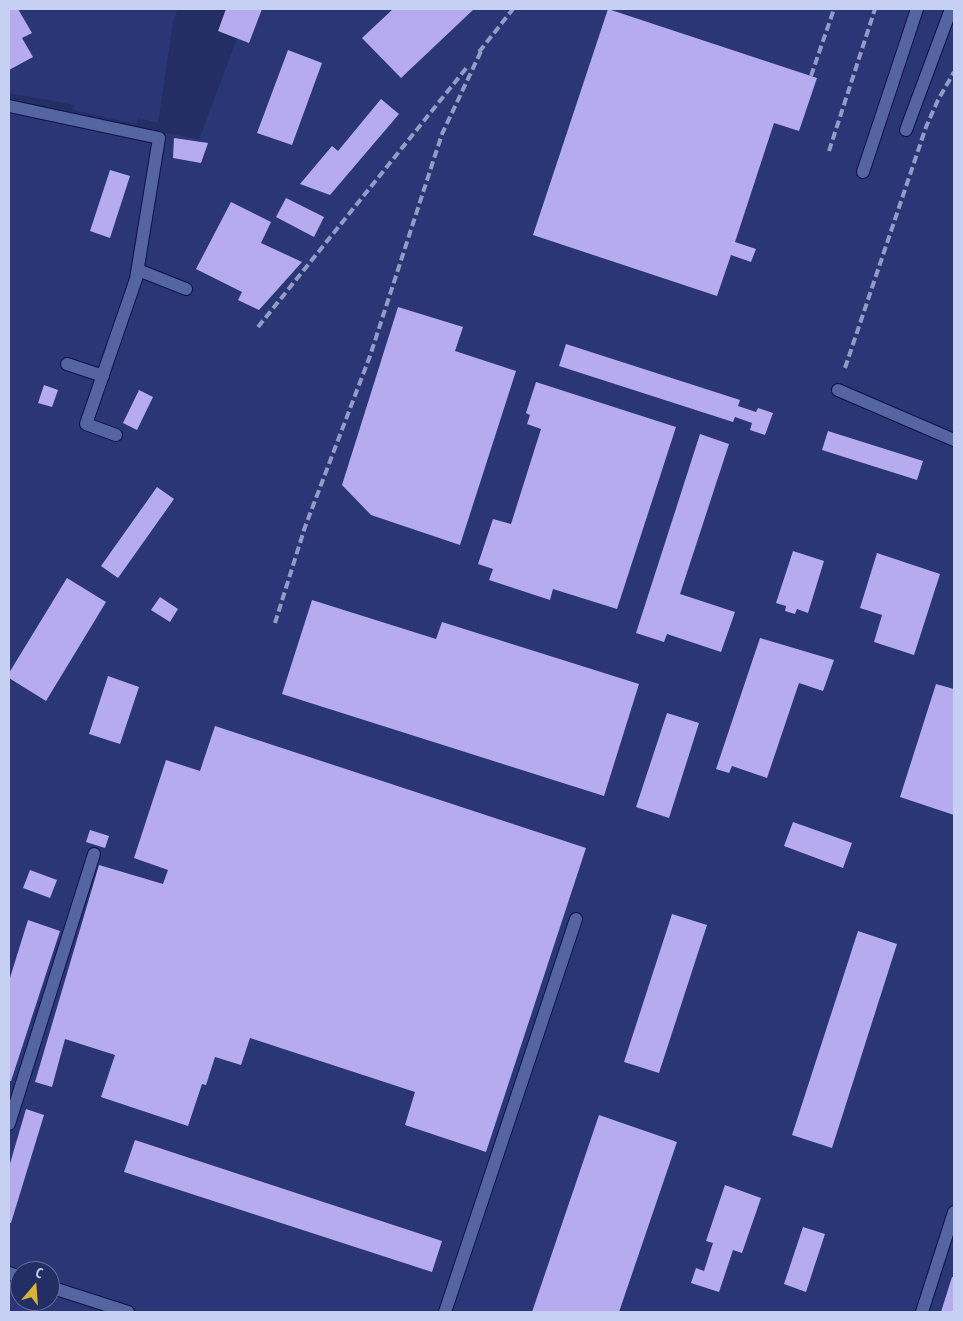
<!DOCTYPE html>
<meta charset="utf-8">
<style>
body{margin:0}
#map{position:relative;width:963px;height:1321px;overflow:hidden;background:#232e65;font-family:"PT Sans Narrow",sans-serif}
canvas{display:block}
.frame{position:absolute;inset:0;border:10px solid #c6d0f3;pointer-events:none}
.north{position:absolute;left:10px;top:1261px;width:50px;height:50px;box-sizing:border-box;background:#232e65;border:1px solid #646f9e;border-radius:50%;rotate:18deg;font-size:14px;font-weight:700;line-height:20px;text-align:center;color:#c6d0f3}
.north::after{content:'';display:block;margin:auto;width:18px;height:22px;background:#d9b334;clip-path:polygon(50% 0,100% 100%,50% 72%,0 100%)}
</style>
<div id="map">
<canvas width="963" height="1321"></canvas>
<div class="frame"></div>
<div class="north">С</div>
</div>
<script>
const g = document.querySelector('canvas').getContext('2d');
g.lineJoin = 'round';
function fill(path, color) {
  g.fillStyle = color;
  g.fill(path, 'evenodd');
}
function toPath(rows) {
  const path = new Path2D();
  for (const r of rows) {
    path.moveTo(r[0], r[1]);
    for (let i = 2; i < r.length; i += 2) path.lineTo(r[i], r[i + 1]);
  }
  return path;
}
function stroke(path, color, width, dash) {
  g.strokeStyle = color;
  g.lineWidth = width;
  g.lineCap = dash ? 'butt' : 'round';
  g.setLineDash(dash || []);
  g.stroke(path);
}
const built = toPath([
 [9,9,178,9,173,22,158,123,138,118,136,124,73,110,74,105,9,93],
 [248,9,954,9,954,1312,9,1312,9,106,199,139],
 [20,1271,50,1271,50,1301,20,1301]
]);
const building = toPath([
 [9,9,18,9,32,33,22,38,33,57,9,70],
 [226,9,262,9,249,43,218,31],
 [393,9,474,9,401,78,362,38],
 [608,9,817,78,799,131,774,123,735,242,756,249,751,262,731,255,717,296,533,235],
 [288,50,322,63,292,145,257,133],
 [381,99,399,114,330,195,300,184,332,146,338,151],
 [174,138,208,143,201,163,173,158],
 [110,170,130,176,110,238,90,231],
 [286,198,324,217,314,237,276,217],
 [231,202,271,222,261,243,302,262,259,310,238,300,242,292,196,269],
 [398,307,463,327,455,351,516,371,460,545,371,515,342,485],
 [566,344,740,400,738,406,756,412,758,408,773,413,765,435,750,430,752,423,735,417,733,422,559,366],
 [536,382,676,427,617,609,553,589,550,600,489,580,493,569,478,564,493,519,511,524,541,429,527,424,530,415,526,413],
 [44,385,58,390,52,407,38,403],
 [139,390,153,397,137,430,123,423],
 [828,431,923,461,917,480,822,450],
 [700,434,729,444,680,594,735,612,721,652,667,634,664,642,636,633],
 [157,487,174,499,118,578,101,566],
 [793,551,824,561,808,613,797,609,795,614,785,611,786,606,776,603],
 [877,553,940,574,914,655,874,642,882,615,860,608],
 [67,578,106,602,46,701,9,678,9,673],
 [160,597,178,609,170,622,151,610],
 [312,600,436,639,442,622,639,684,604,796,282,694],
 [760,638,834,660,823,691,799,683,767,778,732,766,729,773,716,769],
 [108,676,139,687,120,744,89,734],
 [936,684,954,689,954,815,900,797],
 [667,713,699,723,669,818,636,807],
 [215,726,586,848,486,1152,405,1125,415,1092,250,1038,241,1065,215,1057,206,1085,202,1084,188,1126,101,1097,115,1055,65,1039,52,1087,35,1082,99,865,163,884,168,870,134,858,166,760,200,771],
 [793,822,852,843,843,868,784,846],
 [90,830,109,836,105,848,86,842],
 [30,870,57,880,50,898,23,888],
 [672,914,707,925,659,1073,624,1062],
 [28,920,60,931,11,1081,9,1081,9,981],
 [858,931,897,944,832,1148,792,1135],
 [26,1109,44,1115,11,1223,9,1223,9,1167],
 [599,1115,677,1142,619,1312,532,1312],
 [135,1140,442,1241,432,1272,124,1172],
 [725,1185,761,1198,742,1253,733,1250,719,1292,691,1283,696,1268,704,1271,713,1243,706,1241],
 [803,1227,825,1234,806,1292,784,1284],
 [952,1277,954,1277,954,1312,941,1312]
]);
const minor = toPath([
 [9,106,159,138,136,279,86,424,116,435],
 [906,130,951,9],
 [863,172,917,9],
 [138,270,186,289],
 [67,364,103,376],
 [838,390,954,440],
 [9,1124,94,854],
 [9,1273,20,1277],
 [50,1287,128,1312],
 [445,1312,576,919],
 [922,1312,954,1212]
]);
const rail = toPath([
 [479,52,513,9],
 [811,76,834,9],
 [829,151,875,9],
 [258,327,468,66],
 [845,368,926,127,938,100,954,72],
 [275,623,305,527,370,356,442,134,483,47]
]);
fill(built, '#2a3675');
fill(building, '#b7abf0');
stroke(minor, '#0e1348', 14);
stroke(minor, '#5565a2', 12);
stroke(rail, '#929cc6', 4, [8, 4]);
</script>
